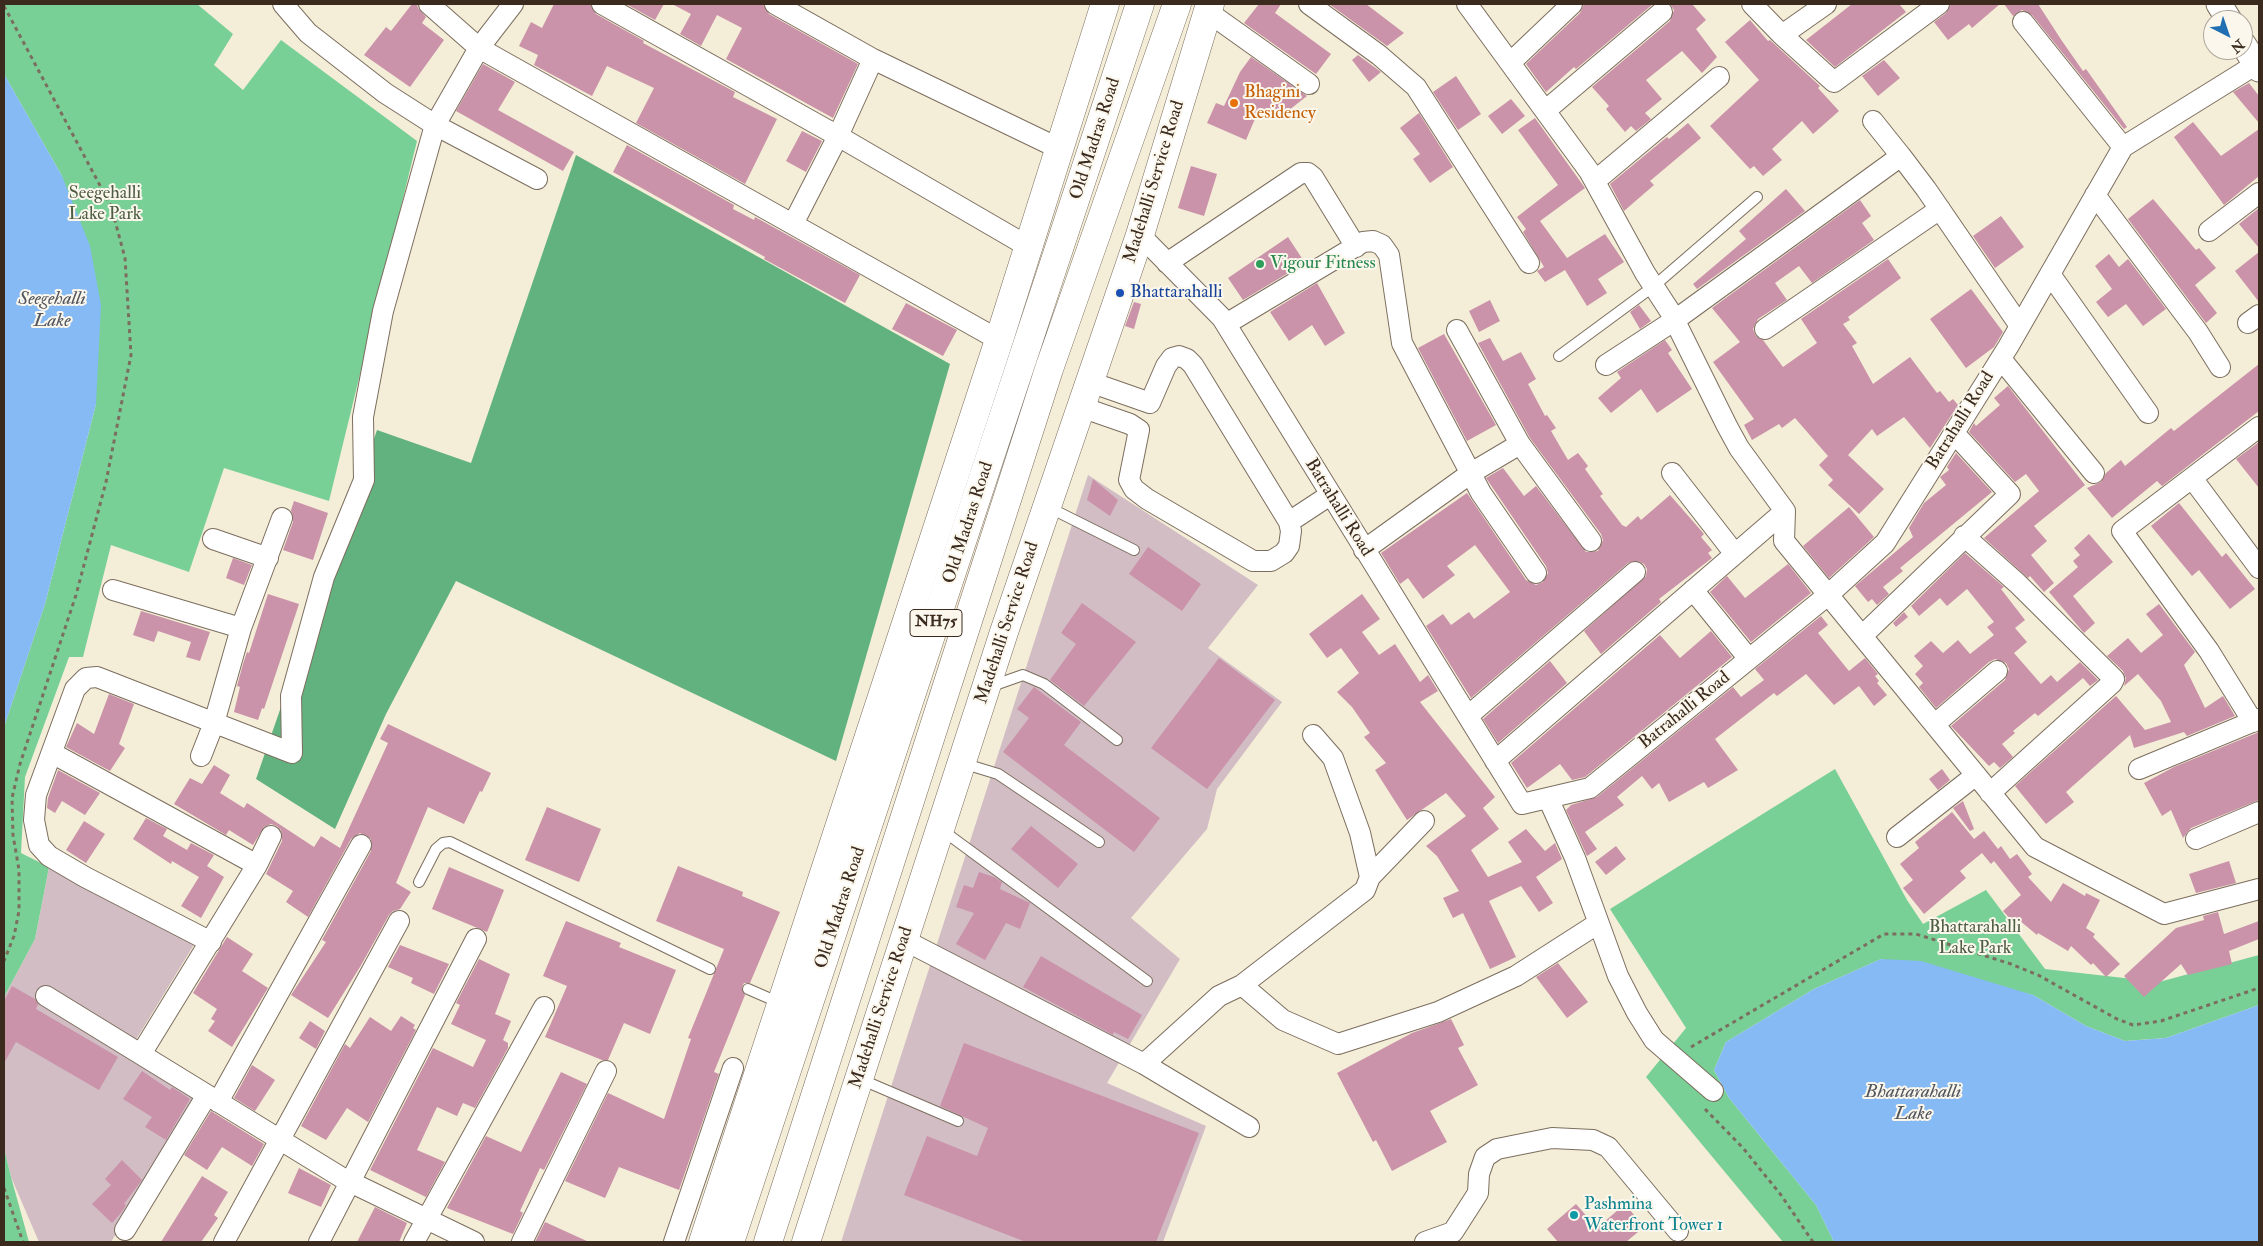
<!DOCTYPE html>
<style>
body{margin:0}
#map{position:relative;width:2263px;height:1246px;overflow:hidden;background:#f4edd7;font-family:"IM FELL Double Pica",serif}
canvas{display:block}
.frame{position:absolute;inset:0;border:5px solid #3b2a1e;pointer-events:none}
.north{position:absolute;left:2203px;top:10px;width:50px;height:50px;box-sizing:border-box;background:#fbf7ec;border:1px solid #aea59a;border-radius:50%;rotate:139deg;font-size:14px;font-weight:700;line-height:20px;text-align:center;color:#3b2a1e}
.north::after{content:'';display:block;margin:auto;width:18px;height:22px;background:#1f6fb2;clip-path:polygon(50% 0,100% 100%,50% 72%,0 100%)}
</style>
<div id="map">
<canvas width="2263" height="1246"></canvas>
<div class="frame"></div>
<div class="north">N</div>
</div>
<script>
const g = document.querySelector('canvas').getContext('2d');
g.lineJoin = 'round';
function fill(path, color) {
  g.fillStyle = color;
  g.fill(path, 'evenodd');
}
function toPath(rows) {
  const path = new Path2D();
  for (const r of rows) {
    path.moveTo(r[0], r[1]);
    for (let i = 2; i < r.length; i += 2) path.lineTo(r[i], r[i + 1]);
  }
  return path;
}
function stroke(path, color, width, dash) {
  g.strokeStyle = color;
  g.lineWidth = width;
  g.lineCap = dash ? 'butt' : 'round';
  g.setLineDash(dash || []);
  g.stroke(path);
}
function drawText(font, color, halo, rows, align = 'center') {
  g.font = font + ' "IM FELL Double Pica",serif';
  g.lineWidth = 4;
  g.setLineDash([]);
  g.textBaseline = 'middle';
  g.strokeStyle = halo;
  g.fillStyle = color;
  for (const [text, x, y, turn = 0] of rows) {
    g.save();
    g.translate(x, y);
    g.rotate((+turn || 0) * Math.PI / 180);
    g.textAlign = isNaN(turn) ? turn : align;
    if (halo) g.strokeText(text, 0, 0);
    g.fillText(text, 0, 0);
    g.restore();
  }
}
const industrial = toPath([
 [1088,475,1258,585,1208,648,1282,702,1217,789,1207,829,1131,918,1180,959,1107,1083,1206,1126,1163,1242,841,1242],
 [49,867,195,943,126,1056,199,1097,111,1242,39,1242,11,1177,4,1148,4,997,35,939]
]);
const green = toPath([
 [4,4,197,4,233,34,214,65,243,90,281,40,417,141,329,501,224,468,189,572,111,545,83,657,69,657,25,777,21,853,49,867,35,939,4,997,4,727,45,604,96,404,62,176,4,74],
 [1835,769,1907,900,1923,924,1986,890,2045,969,2159,982,2259,955,2259,1005,2166,1038,2125,1041,2086,1026,2033,995,1881,959,1814,989,1726,1042,1714,1070,1729,1098,1816,1205,1834,1242,1783,1242,1646,1077,1686,1028,1610,909],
 [4,1148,11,1177,29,1242,4,1242]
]);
const forest = toPath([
 [576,155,950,364,836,761,456,581,386,714,335,829,256,779,377,430,471,463]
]);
const water = toPath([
 [4,74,62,176,90,246,101,305,96,404,45,604,4,727],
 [1881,959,1921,961,2033,995,2086,1026,2125,1041,2166,1038,2259,1005,2259,1242,1834,1242,1816,1205,1729,1098,1714,1070,1726,1042,1814,989]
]);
const building = toPath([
 [412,4,417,4,418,8,426,17,422,23,444,40,410,87,364,55,386,27,391,31],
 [554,4,590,4,596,14,644,41,643,43,735,92,733,97,777,119,745,184,636,123,654,88,607,66,592,96,534,65,538,55,519,46,531,22,542,28],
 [626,4,664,4,655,20],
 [672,4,763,4,769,14,858,64,833,118,726,59,742,28,717,15,701,46,680,34,691,14],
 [1259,4,1281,4,1275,13,1331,54,1316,74,1244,23],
 [1329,4,1366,4,1404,33,1387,46],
 [1584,4,1653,4,1576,69,1574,67,1546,92,1526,64,1580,13],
 [1670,4,1692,4,1706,20,1696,29,1717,57,1702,73,1682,51,1646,80,1662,99,1645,113,1651,119,1636,131,1631,126,1625,132,1606,109,1609,106,1592,87,1670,21,1674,10],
 [1852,4,1899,4,1906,12,1835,67,1806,40],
 [1951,4,2000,4,1972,28,1969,24,1948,40,1934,22,1946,13],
 [2004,4,2038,4,2062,41,2083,71,2086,69,2127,127,2124,129,2032,15,2022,10,2013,16],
 [1750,20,1768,41,1770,40,1820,86,1818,88,1839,111,1813,134,1802,121,1772,149,1782,160,1763,176,1754,166,1750,169,1710,126,1759,80,1725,42],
 [1358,55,1381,72,1369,82,1352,60],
 [1251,57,1307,96,1284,114,1257,114,1246,140,1207,123,1216,103,1224,106,1240,72],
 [1884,60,1900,78,1878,96,1862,76],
 [483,64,515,82,498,110,574,152,563,171,456,111],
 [1456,76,1481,114,1458,130,1433,92],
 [2249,83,2259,96,2259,123,2233,92],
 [1511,99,1525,116,1502,134,1488,116],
 [1419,113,1453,167,1430,183,1413,159,1420,154,1400,128],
 [1535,118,1585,188,1540,221,1567,258,1605,234,1624,262,1598,279,1607,293,1587,306,1565,270,1545,282,1537,271,1544,267,1523,232,1526,229,1517,217,1558,185,1518,130],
 [2193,122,2221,156,2259,129,2259,176,2224,205,2174,137],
 [1688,123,1701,138,1650,181,1654,185,1624,211,1610,184,1667,137,1669,139],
 [802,131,822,141,806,172,786,161],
 [627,145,734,205,733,209,754,220,755,217,860,275,845,303,764,259,765,257,613,172],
 [1191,166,1217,174,1204,216,1178,208],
 [1786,189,1805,211,1697,289,1693,284,1746,239,1739,231],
 [2153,199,2196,250,2199,248,2216,268,2195,285,2217,313,2206,323,2128,219],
 [1860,200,1871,216,1862,223,1874,240,1812,283,1799,266,1775,283,1787,300,1758,319,1753,329,1756,336,1763,340,1783,367,1817,343,1801,319,1888,259,1901,278,1848,317,1850,320,1843,324,1857,343,1852,346,1873,384,1910,357,1937,393,1940,391,1949,402,1953,399,1958,405,1930,448,1904,417,1877,436,1872,429,1848,455,1884,489,1859,514,1828,485,1833,480,1819,465,1828,456,1795,418,1782,428,1779,424,1752,440,1744,425,1754,419,1713,362,1740,342,1712,308],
 [2259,208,2259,248,2239,224],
 [2001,216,2024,247,1995,268,1973,236],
 [1288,237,1305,263,1243,300,1228,278],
 [2259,252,2259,302,2235,271],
 [2109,254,2119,267,2128,259,2166,309,2143,326,2126,304,2108,317,2096,302,2112,289,2095,266],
 [1317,283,1345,333,1325,346,1312,325,1289,341,1270,312],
 [1971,289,2003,332,1994,347,1966,368,1930,319],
 [1490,300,1500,321,1479,332,1469,311],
 [1134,302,1141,304,1134,329,1125,326],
 [906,303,957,330,943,356,892,329],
 [1639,305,1651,321,1640,329,1630,312],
 [1444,334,1496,425,1467,441,1418,348],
 [1490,338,1503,361,1521,352,1536,379,1528,384,1545,416,1547,415,1556,428,1551,431,1568,460,1578,453,1588,466,1585,469,1603,494,1600,496,1622,525,1626,527,1638,516,1641,520,1670,495,1704,534,1701,537,1712,550,1708,553,1712,558,1659,599,1661,602,1601,654,1584,631,1646,576,1647,569,1644,564,1638,561,1628,563,1471,698,1426,626,1443,614,1451,625,1469,612,1474,619,1510,592,1475,545,1447,566,1455,575,1423,599,1408,578,1400,584,1381,553,1467,493,1526,580,1536,585,1543,582,1548,573,1546,566,1486,478,1503,468,1524,496,1536,486,1586,552,1598,551,1603,540,1601,534,1530,438,1478,343],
 [1665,340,1672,350,1668,353,1692,389,1657,413,1641,389,1611,413,1598,398,1621,378,1617,372],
 [2259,364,2259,411,2162,486,2157,481,2112,518,2087,488,2101,482,2106,473,2121,460,2125,466,2171,428,2174,431],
 [2008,386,2085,485,2034,526,2047,541,2031,555,2054,583,2044,592,2030,576,2028,578,1984,538,2039,491,2026,474,2015,482,1969,432,1974,423,1976,426,2000,405,1994,398],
 [2259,442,2259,488,2236,459],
 [1956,453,1992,492,1900,568,1903,571,1883,587,1889,594,1877,605,1872,599,1868,602,1855,586,1913,537,1909,528,1924,503,1946,485,1940,477,1949,470,1947,467],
 [1093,479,1118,500,1110,516,1087,500],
 [294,501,328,513,313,560,283,550,293,522,291,510],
 [2179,503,2222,557,2226,553,2255,589,2230,609,2199,570,2192,576,2151,526],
 [1849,507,1874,537,1829,578,1803,546],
 [2089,534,2113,562,2073,596,2095,623,2084,633,2049,592,2078,567,2073,561,2080,555,2074,548],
 [1148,547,1201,584,1182,611,1129,574],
 [1965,553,2004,587,2001,589,2025,620,2015,628,2027,642,2014,653,2041,684,2051,675,2057,682,2080,662,2098,680,2090,686,2083,678,2038,716,2035,713,2013,731,2015,733,2002,744,2013,757,2000,768,1994,762,1989,766,1951,726,2005,680,2009,669,2006,663,1995,659,1989,662,1936,708,1919,687,1923,683,1915,674,1923,666,1914,656,1931,641,1943,653,1958,640,1970,654,1994,635,1987,627,1994,622,1967,589,1947,606,1940,598,1919,616,1911,606],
 [233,558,252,565,244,585,226,578],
 [1788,564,1811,593,1751,642,1710,592,1727,576,1745,598],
 [268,594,299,604,264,709,262,708,258,720,234,712,240,687,237,686,243,664,247,652,249,653],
 [1362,594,1380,619,1362,632,1379,655,1395,644,1420,682,1428,675,1438,691,1420,702,1495,797,1483,808,1499,829,1471,850,1488,877,1522,862,1508,842,1526,829,1545,851,1555,843,1562,859,1536,877,1553,903,1539,912,1521,886,1489,901,1516,957,1490,969,1463,913,1453,918,1443,898,1459,891,1437,856,1426,846,1466,816,1446,793,1407,820,1375,770,1386,763,1364,737,1370,733,1352,707,1337,692,1359,673,1341,648,1327,658,1309,634],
 [1082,603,1136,642,1084,706,1050,680,1076,644,1061,633],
 [2159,604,2195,652,2184,665,2205,708,2223,696,2235,716,2187,736,2184,732,2134,748,2130,735,2066,792,2074,802,2046,824,2015,786,2116,696,2145,730,2171,722,2161,701,2138,674,2124,686,2126,678,2123,671,2107,656,2128,638,2141,653,2163,635,2146,614],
 [141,611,210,632,200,661,186,657,191,642,158,631,154,642,133,635],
 [1904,612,1908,617,1896,627,1893,623],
 [1821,616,1828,625,1818,633,1849,671,1865,658,1878,674,1875,676,1879,681,1877,683,1887,695,1874,706,1859,686,1834,705,1806,674,1777,696,1774,693,1715,739,1738,770,1708,788,1704,782,1669,802,1659,783,1652,789,1642,776,1617,797,1624,805,1585,832,1597,849,1587,856,1566,810,1571,805,1597,797,1733,687,1741,697,1764,680,1755,669],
 [1711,631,1732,657,1726,662,1585,777,1572,780,1560,764,1527,788,1511,763,1660,635,1680,658],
 [1219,658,1275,700,1207,789,1151,748],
 [1550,661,1567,683,1498,743,1483,719],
 [1034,687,1081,722,1064,745,1160,818,1134,852,1003,752,1029,718,1017,709],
 [109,694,134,704,119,744,125,748,110,771,66,747,77,723,94,734],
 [388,724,491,773,482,792,480,791,464,824,428,807,396,883,411,892,400,909,393,911,389,915,360,967,328,1018,291,995,326,942,322,940,371,851,371,839,360,833,351,839,308,917,286,902,293,891,266,874,282,841,281,830,277,826,271,824,264,827,253,845,229,830,226,835,174,804,190,778,202,784,214,765,230,775,220,793,244,808,247,803,314,847,321,836,340,848,388,743,380,739],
 [2259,732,2259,800,2191,828,2183,838,2171,810,2162,816,2144,783,2174,767],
 [1942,769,1950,780,1938,790,1929,779],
 [58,770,100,793,85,815,62,801,55,813,47,808,48,798],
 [1963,801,1974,829,1970,831,1953,808],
 [547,807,601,829,579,882,525,860],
 [1952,812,1974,839,1984,831,1998,849,2001,846,2010,859,2017,854,2032,874,2028,877,2051,902,2063,883,2085,896,2086,893,2100,900,2086,928,2095,934,2093,937,2120,964,2106,977,2093,963,2091,965,2071,946,2068,951,2038,933,2037,935,2019,920,2015,924,2003,911,2021,895,1994,861,1991,864,1982,853,1960,871,1966,878,1924,914,1903,888,1913,880,1900,864,1919,848,1915,842],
 [146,818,167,829,163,836,187,850,191,843,214,855,207,866,224,877,201,918,181,906,199,877,172,861,171,864,133,839],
 [84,821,105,834,86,863,66,850],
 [1031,826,1078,864,1058,888,1011,849],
 [1616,846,1626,859,1606,875,1595,862],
 [2229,861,2236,883,2196,893,2189,874],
 [678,866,743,892,742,896,780,912,750,983,744,983,742,987,745,995,714,1072,719,1074,679,1190,619,1167,605,1198,565,1181,608,1093,664,1119,691,1039,688,1038,724,949,656,921],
 [449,867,504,890,487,932,432,909],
 [979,872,994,877,1002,882,1000,889,1030,903,1020,929,1006,923,985,960,956,944,974,913,956,907,964,885,973,888],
 [2218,912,2224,934,2259,921,2259,939,2229,951,2232,964,2188,975,2181,964,2144,997,2124,976,2176,928,2204,920,2203,916],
 [566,921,621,943,619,947,676,970,650,1034,624,1023,608,1060,602,1060,545,1037,567,986,543,976],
 [227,937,253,954,242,971,268,988,232,1047,208,1031,215,1021,211,1019,217,1009,193,993],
 [400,945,449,964,434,994,411,983,413,978,388,967],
 [1041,956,1142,1015,1128,1039,1114,1032,1113,1035,1023,987],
 [479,959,510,974,495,1014,511,1021,503,1040,508,1043,508,1048,475,1108,463,1103,457,1116,437,1107,417,1150,445,1162,426,1197,370,1170,433,1048,473,1067,486,1040,451,1024,460,1005,456,1003],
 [1558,963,1588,1002,1567,1018,1536,977],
 [12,986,35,999,38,1004,36,1009,118,1057,99,1090,16,1042,4,1063,4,1001],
 [401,1016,415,1025,413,1028,416,1030,368,1122,347,1108,326,1140,301,1126,345,1044,350,1048,370,1017,391,1031],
 [1451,1019,1464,1045,1458,1048,1478,1085,1430,1111,1447,1142,1392,1171,1376,1140,1373,1142,1337,1073,1412,1033],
 [310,1021,325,1031,316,1049,299,1038],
 [964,1043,1199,1133,1156,1242,1026,1242,904,1195,927,1136,977,1156,988,1128,940,1106],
 [252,1065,275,1080,255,1111,234,1098],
 [142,1071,170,1090,172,1087,190,1099,166,1140,145,1127,152,1117,123,1099],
 [561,1072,587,1084,544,1170,540,1168,520,1211,523,1213,513,1234,447,1208,486,1136,521,1152],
 [211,1111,264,1144,252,1166,222,1147,207,1170,184,1155],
 [122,1160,142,1180,124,1204,126,1205,121,1213,112,1223,92,1204,111,1185,105,1179],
 [299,1168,331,1185,321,1207,288,1193],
 [202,1176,228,1192,214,1215,218,1218,201,1242,161,1242],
 [1576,1204,1597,1228,1625,1204,1644,1227,1626,1242,1558,1242,1547,1229],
 [375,1207,407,1223,399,1242,357,1242],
 [545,1222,589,1242,535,1242]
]);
const path = toPath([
 [4,6,111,206,125,258,131,355,106,482,76,595,20,764,12,798,13,835,19,870,19,911,14,936,4,961],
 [1691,1047,1884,934,1916,934,2011,964,2038,975,2117,1019,2133,1025,2161,1021,2259,988],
 [1705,1109,1743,1148,1781,1195,1813,1242],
 [4,1188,23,1242]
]);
const service = toPath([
 [1559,356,1654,286,1757,197],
 [1048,507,1134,550],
 [989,687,1023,675,1044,684,1117,740],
 [962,763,998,774,1099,842],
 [942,830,1147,981],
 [419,882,436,849,443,843,450,842,710,969],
 [748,989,780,1003],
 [860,1079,958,1121]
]);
const minor = toPath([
 [283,4,308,33,385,93,435,125,537,179],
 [429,4,479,48,999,340],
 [602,4,838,136,1029,247],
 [775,4,873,59,1060,149],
 [1309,4,1379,55,1416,87,1529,263],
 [1467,4,1589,171,1645,273,1671,313,1727,426,1739,448,1785,511,1784,541,2035,847,2164,914,2259,889],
 [1752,4,1782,35,1834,82,1939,4],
 [1208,12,1309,84],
 [2023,22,2123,147],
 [1782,35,1826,4],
 [1510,63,1572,4],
 [1545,111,1662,12],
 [1873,121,1901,156],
 [1595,181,1719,77],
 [2095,195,2198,332,2220,367],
 [793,224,838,136,873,59],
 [2209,231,2259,193],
 [1140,235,1222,318,1522,804,1590,788,1828,595,1885,543,2008,347,2123,147,2255,65],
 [1167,263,1301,173,1308,173,1313,177,1356,247],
 [2050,274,2148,413],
 [2248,323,2259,315],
 [1226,324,1363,242,1373,241,1382,245,1389,255,1402,343,1481,493,1536,573],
 [1765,329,1940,209],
 [1457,330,1520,444],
 [2001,359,2094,473],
 [1606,365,1675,320,1901,156,1926,189,2020,326],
 [1081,407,1130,424,1139,430,1129,480,1134,489,1147,499,1253,561,1271,561,1284,553,1289,546,1291,531,1289,522,1193,365,1187,359,1179,356,1172,358,1166,366,1150,403,1090,382],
 [1672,473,1735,554],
 [2192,478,2259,568],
 [1289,522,1330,495],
 [1964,536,2017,583,2114,679,2112,683,1990,793],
 [213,539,268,558],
 [1364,550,1471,473,1520,444,1591,541],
 [113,590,241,628],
 [1693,590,1749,659],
 [1862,636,2010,494,1954,433],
 [1468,716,1635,572],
 [2253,722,2209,651,2122,531,2259,427],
 [1935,724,1997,671],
 [52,753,257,865],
 [201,756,214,723,241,628,282,518],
 [1495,761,1785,511],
 [2139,769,2259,719],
 [1548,798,1575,858,1618,976,1637,1013,1654,1040,1713,1091],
 [1897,837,1976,775],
 [2196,839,2259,812],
 [1370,877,1424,821],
 [904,940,1144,1064,1249,1127],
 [211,942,85,877,49,856,39,845,34,820,36,795,75,689,86,678,97,677,292,753,291,696,324,577,364,480,363,417,383,311,435,125,479,48,513,4],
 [1242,985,1365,890,1370,877,1360,833,1333,758,1313,735],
 [46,996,344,1179,474,1242],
 [141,1054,257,865,271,836],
 [1144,1064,1219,996,1242,985,1283,1020,1338,1044,1438,1012,1516,976,1597,924],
 [218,1102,361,845],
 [125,1230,207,1095],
 [224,1242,399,921],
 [319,1242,476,939],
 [414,1242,544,1007],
 [522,1242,606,1071],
 [674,1242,733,1068],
 [1425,1242,1453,1232,1478,1193,1479,1174,1485,1157,1497,1149,1552,1138,1593,1140,1608,1147,1678,1231]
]);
const tertiary = toPath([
 [2219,4,2229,20],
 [2243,44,2259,69]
]);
const primary = toPath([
 [703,1242,999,340,1105,4],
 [806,1242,1004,632,1140,235,1210,4]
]);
const trunk = toPath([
 [730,1242,1140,4],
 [768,1242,1049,369,1177,4]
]);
const markers = [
 [1234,103,5,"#e8710a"],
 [1260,264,5,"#2e9e5b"],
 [1120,293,5,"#1a4fb4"],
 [1574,1215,5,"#0f9aa8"]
];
const shields = [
 [936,623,52]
];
const shieldNames = [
 ["NH75",936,623]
];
const foodNames = [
 ["Bhagini",1244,93],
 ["Residency",1244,114]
];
const streetNames = [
 ["Old Madras Road",1096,139,-72],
 ["Madehalli Service Road",1155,182,-73],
 ["Batrahalli Road",1961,421,-58],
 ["Batrahalli Road",1338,508,58],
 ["Old Madras Road",969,523,-72],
 ["Madehalli Service Road",1008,623,-72],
 ["Batrahalli Road",1685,711,-39],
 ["Old Madras Road",841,908,-72],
 ["Madehalli Service Road",882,1008,-72]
];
const parkNames = [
 ["Seegehalli",105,194],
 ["Lake Park",105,215],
 ["Bhattarahalli",1975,928],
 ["Lake Park",1975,949]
];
const leisureNames = [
 ["Vigour Fitness",1270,264]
];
const transitNames = [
 ["Bhattarahalli",1130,293]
];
const cultureNames = [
 ["Pashmina",1584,1205],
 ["Waterfront Tower 1",1584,1226]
];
const waterNames = [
 ["Seegehalli",52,300],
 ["Lake",52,322],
 ["Bhattarahalli",1913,1093],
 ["Lake",1913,1115]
];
fill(industrial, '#d2bdc5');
fill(green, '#78d096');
fill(forest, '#62b27f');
fill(water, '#85baf4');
fill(building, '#ca93a9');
stroke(service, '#7c6e5f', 12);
stroke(minor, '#7c6e5f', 22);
stroke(tertiary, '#7c6e5f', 27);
stroke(primary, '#7c6e5f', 29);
stroke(trunk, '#7c6e5f', 29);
stroke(path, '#7c6e5f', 3, [4, 4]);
stroke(service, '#fff', 10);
stroke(minor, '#fff', 20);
stroke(tertiary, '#fff', 25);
stroke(primary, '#fff', 28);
stroke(trunk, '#fff', 28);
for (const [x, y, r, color] of markers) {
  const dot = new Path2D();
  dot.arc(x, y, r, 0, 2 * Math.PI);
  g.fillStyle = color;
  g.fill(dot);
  stroke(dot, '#fbf7ec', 2);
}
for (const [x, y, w] of shields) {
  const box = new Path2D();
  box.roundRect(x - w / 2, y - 13.5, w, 27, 4);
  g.fillStyle = '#fbf7ec';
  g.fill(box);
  stroke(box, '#3b2a1e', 1);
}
drawText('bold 16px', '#3b2a1e', null, shieldNames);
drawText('18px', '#c56008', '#fbf7ec', foodNames, 'left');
drawText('18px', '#3b2a1e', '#fbf7ec', streetNames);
drawText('18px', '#4d5c42', '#fbf7ec', parkNames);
drawText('18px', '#27864d', '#fbf7ec', leisureNames, 'left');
drawText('18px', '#164399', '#fbf7ec', transitNames, 'left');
drawText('18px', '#0d838f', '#fbf7ec', cultureNames, 'left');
drawText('italic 19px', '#51555e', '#fbf7ec', waterNames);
</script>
